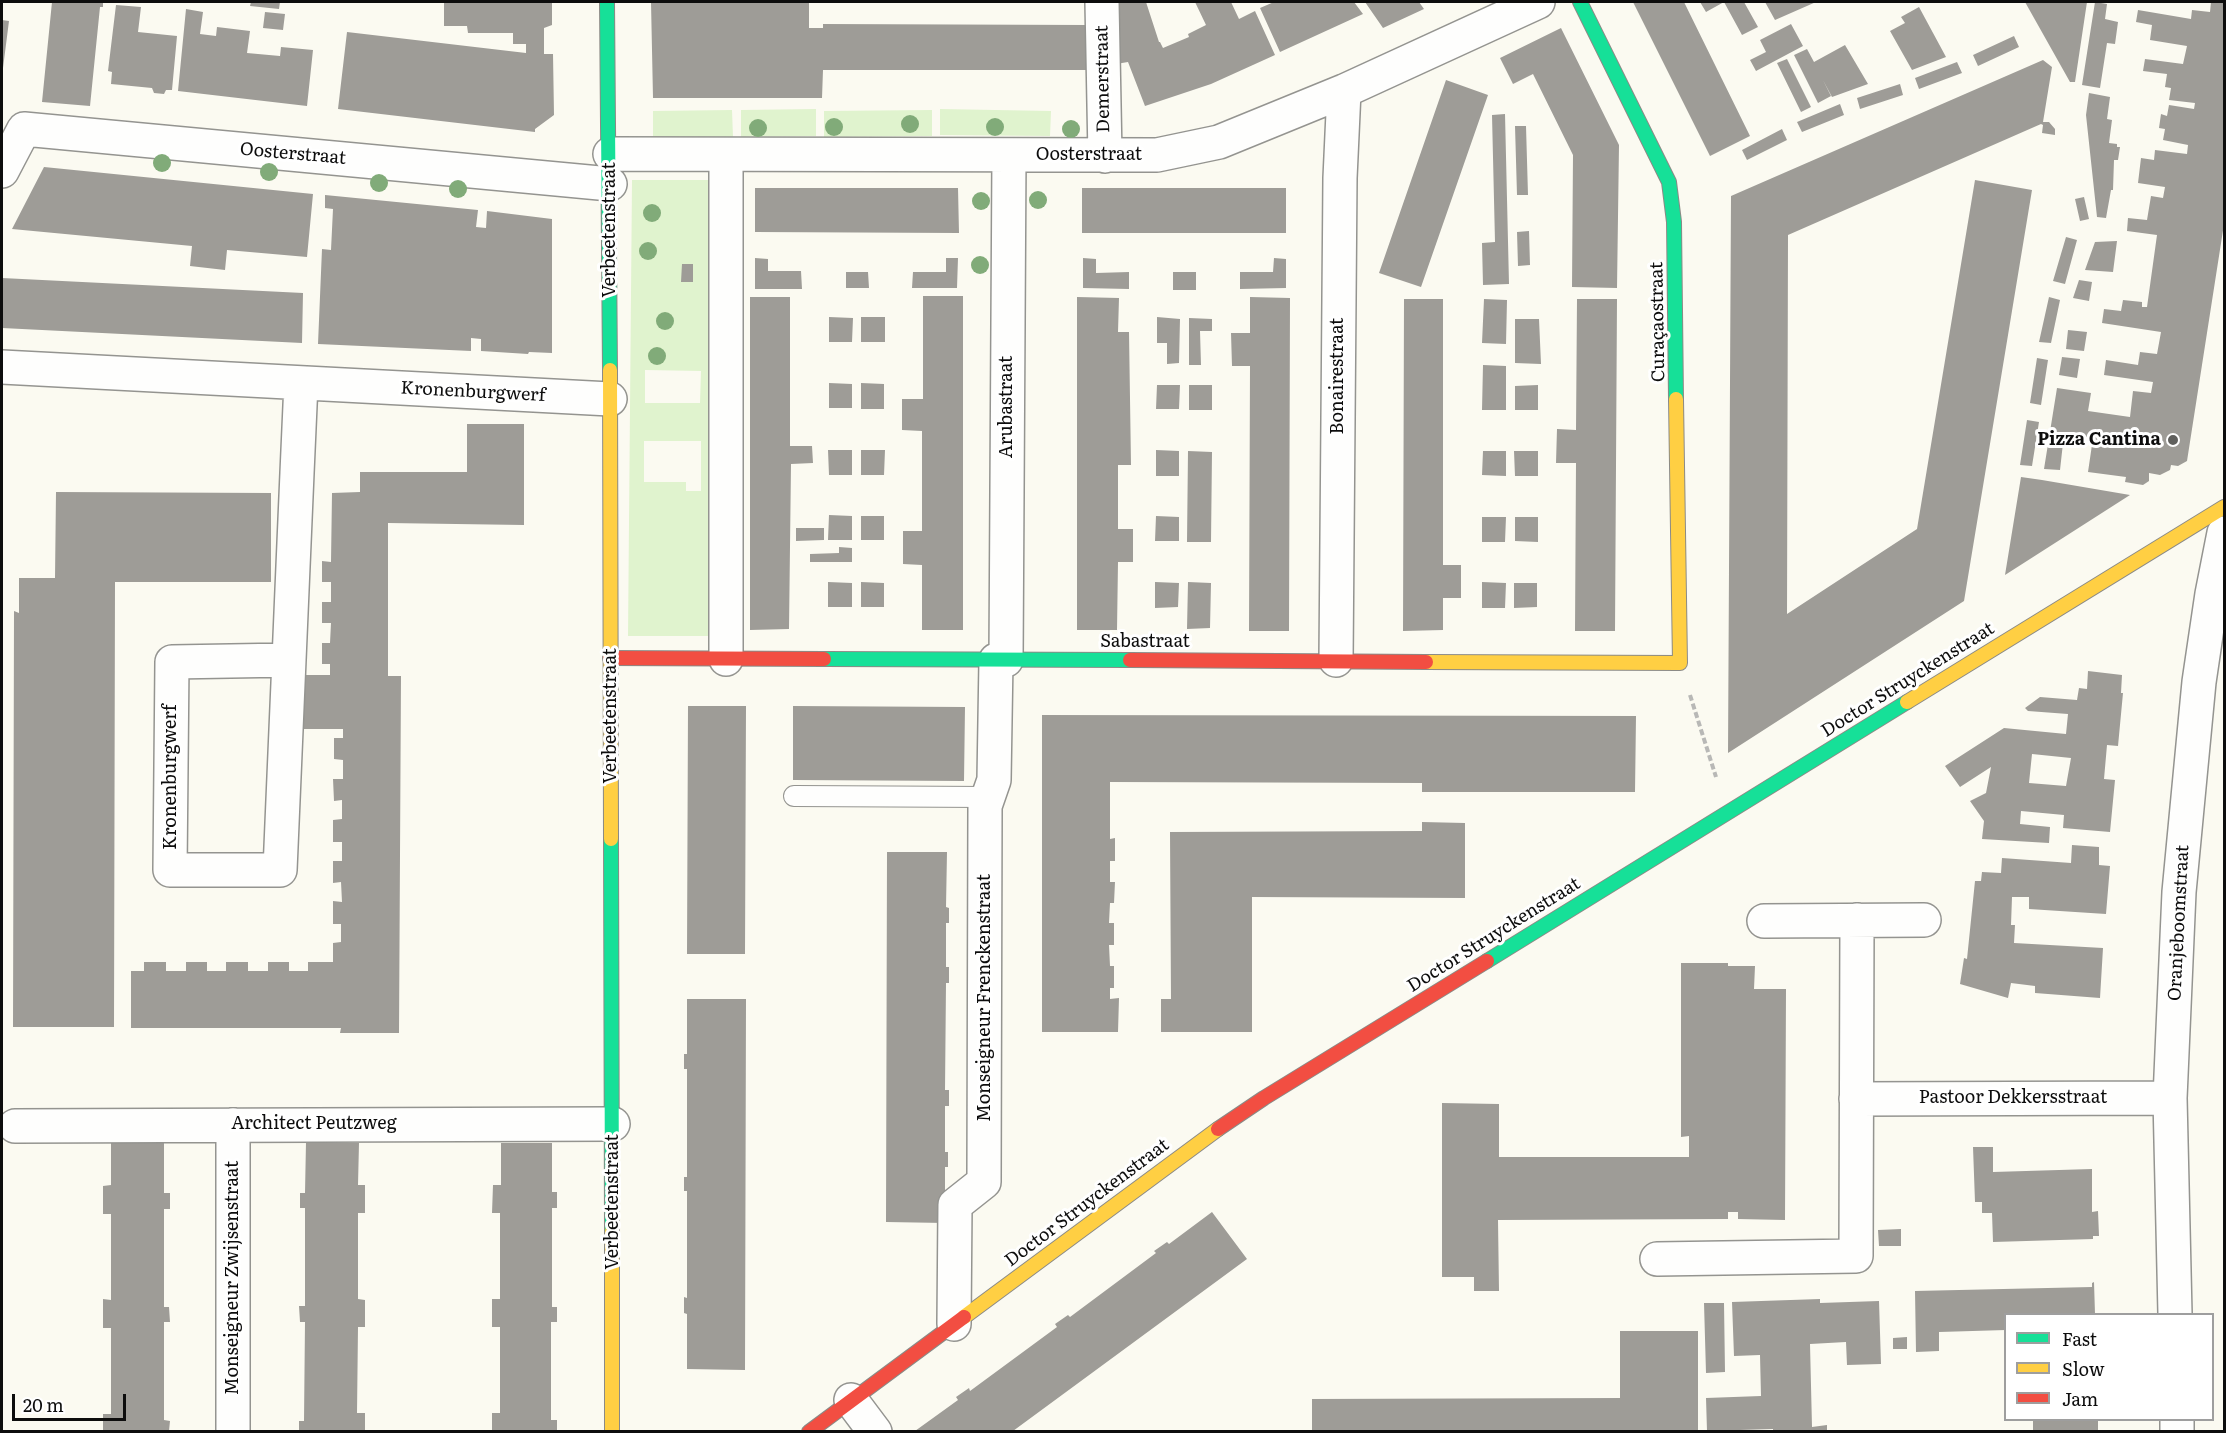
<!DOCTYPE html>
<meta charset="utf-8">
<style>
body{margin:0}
#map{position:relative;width:2226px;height:1433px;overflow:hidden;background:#fbfaf1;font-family:Literata,serif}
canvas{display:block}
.frame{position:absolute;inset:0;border:3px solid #0d0d0d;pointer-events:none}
.legend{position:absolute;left:2004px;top:1313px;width:210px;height:108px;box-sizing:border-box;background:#fff;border:2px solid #9e9e9e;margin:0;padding:8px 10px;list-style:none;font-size:18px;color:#0d0d0d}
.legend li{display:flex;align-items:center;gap:12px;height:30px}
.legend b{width:30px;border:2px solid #9e9e9e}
.scale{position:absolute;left:12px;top:1394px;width:114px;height:27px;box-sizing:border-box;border:3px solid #0d0d0d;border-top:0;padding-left:8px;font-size:18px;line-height:21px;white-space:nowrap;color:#0d0d0d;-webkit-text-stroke:4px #fff;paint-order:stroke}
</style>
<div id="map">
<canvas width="2226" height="1433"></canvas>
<div class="frame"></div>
<ul class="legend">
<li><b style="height:8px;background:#16e098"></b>Fast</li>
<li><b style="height:8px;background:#ffcf43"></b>Slow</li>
<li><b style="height:8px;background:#f24e42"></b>Jam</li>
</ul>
<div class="scale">20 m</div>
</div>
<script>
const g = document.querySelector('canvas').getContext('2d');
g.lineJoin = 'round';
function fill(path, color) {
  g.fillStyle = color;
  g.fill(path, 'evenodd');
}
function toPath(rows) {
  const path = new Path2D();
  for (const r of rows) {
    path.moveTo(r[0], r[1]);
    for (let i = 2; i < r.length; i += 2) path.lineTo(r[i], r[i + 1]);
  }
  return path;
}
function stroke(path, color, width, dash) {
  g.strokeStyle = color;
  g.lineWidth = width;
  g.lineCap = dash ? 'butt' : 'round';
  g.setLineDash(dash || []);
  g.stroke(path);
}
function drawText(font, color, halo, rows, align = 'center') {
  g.font = font + ' Literata,serif';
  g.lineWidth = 6;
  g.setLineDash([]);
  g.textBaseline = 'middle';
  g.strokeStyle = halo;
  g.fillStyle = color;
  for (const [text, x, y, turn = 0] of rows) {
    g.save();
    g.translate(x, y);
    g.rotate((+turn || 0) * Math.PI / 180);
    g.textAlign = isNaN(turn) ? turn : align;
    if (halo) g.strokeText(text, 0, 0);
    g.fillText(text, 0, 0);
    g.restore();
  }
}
const green = toPath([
 [816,109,816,136,741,137,741,110],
 [940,109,1051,111,1050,136,940,135],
 [732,110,733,137,653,138,653,111],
 [932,110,932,136,824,137,824,111],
 [632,180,711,180,710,636,628,636],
 [645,370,701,371,700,403,645,403],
 [644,441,701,441,701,491,686,491,686,482,644,482]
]);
const building = toPath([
 [52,2,103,2,103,7,100,7,90,106,42,102],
 [251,2,280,2,279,9,250,6],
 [444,2,552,2,552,25,544,28,544,54,553,54,554,115,535,129,535,132,338,109,347,32,526,53,526,44,513,44,513,33,468,33,467,26,444,26],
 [651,2,809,2,809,28,823,28,823,24,1087,25,1087,70,823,70,822,98,653,98],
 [1115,2,1146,2,1159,42,1160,42,1163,48,1189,37,1188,34,1206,25,1195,2,1231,2,1239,19,1255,11,1275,55,1211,84,1145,106,1128,62,1116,64],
 [1274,2,1354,2,1363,14,1280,52,1260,8],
 [1365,2,1419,2,1424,9,1383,28],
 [1633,2,1684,2,1750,136,1710,156],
 [1700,2,1744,2,1758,27,1742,35,1724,2,1706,12],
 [1765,2,1816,2,1775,20],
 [2025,2,2087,2,2075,82,2070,82],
 [2095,2,2107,4,2105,19,2118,22,2115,44,2107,43,2100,88,2082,85],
 [2211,2,2224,2,2224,224,2187,461,2178,466,2171,465,2170,470,2160,475,2149,473,2149,481,2143,485,2125,482,2126,477,2088,472,2093,438,2064,434,2060,470,2044,469,2057,388,2091,393,2088,411,2130,417,2133,391,2151,393,2153,382,2104,375,2106,360,2138,365,2140,352,2157,354,2161,332,2102,323,2104,309,2121,311,2123,300,2142,302,2142,307,2147,307,2157,235,2127,231,2128,218,2147,220,2151,196,2163,198,2165,187,2138,183,2141,158,2154,160,2155,150,2187,154,2188,145,2163,140,2165,129,2159,128,2161,114,2167,116,2169,105,2194,109,2195,103,2169,100,2171,88,2165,87,2167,74,2143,71,2145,59,2183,64,2187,46,2150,40,2152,25,2136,22,2138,10,2191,19,2192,10,2210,12],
 [116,5,141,7,138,32,177,36,172,90,166,90,164,94,154,93,152,88,111,84,112,72,108,71],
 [1919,7,1946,57,1912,70,1890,31,1905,23,1901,17],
 [186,9,203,12,200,34,216,36,217,27,250,31,247,53,280,56,281,47,313,50,307,106,178,91],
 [265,12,285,14,283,30,263,28],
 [2,20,9,21,3,68,2,68],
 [1791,24,1803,46,1756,71,1750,60,1766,52,1760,40],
 [1561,28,1619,145,1617,288,1572,287,1573,155,1533,74,1513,84,1500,58],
 [2014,36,2019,47,1978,66,1973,55],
 [1845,45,1868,84,1832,97,1823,80,1831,96,1818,103,1794,55,1807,49,1814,62],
 [1787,59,1811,107,1801,112,1777,63],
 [2043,60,2052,67,2043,122,2049,122,2055,129,2055,135,2042,133,2043,125,2041,124,1788,235,1787,614,1917,529,1975,180,2032,190,1964,601,1728,753,1731,196],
 [1957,62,1962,73,1919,89,1915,78],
 [1446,80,1488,95,1421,287,1379,273],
 [1900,84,1903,95,1860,109,1857,98],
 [2089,93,2110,97,2107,119,2112,120,2109,143,2117,144,2117,147,2120,147,2118,160,2114,160,2113,190,2111,190,2106,218,2097,217,2086,115],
 [1840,104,1844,115,1802,132,1797,122],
 [1505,114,1509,284,1483,285,1482,243,1495,242,1492,115],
 [1515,126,1526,126,1528,195,1517,195],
 [1782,129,1787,140,1747,160,1742,150],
 [44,167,313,194,307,257,227,250,225,270,190,266,192,246,12,229],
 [755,188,958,188,959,233,755,232],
 [1082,188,1286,188,1286,233,1082,233],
 [325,195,478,210,476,227,486,228,487,211,552,219,552,353,529,352,528,354,481,351,481,339,471,338,471,351,318,344,322,249,331,250,333,209,325,208],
 [2084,197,2089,219,2080,221,2075,199],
 [1529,231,1530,265,1518,266,1517,232],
 [2066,237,2077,240,2065,284,2053,281],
 [2117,241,2113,272,2085,270,2095,242],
 [755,258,768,259,768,271,801,271,802,289,755,289],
 [946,258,958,258,957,288,912,288,913,272,946,272],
 [1083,258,1096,259,1096,273,1129,272,1129,289,1083,288],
 [1274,258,1286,259,1286,288,1240,289,1240,272,1273,272],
 [682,264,693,264,693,282,681,282],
 [846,272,868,272,869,288,846,288],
 [1173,272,1196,272,1196,290,1173,290],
 [2,278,303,293,302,343,2,328],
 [2079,280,2092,282,2089,301,2073,298],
 [923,296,963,296,963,630,922,630,922,565,903,564,903,531,922,531,922,431,902,430,902,399,923,399],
 [750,297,790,297,790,446,812,446,813,463,791,464,789,629,750,630],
 [1077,297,1119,298,1118,332,1129,332,1131,465,1118,465,1118,529,1133,529,1133,562,1118,562,1117,630,1077,630],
 [1250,297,1290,298,1289,631,1249,631,1250,366,1232,366,1231,333,1250,333],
 [2049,297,2060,300,2051,343,2039,342],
 [1404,299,1443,299,1443,565,1461,565,1461,598,1443,598,1443,630,1403,631],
 [1484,299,1507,300,1506,344,1482,343],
 [1577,299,1617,299,1615,631,1575,631,1576,463,1556,463,1557,429,1576,430],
 [829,317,853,318,852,342,829,342],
 [861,317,885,317,885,342,861,342],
 [1157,317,1180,319,1179,363,1167,364,1167,343,1157,343],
 [1189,318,1212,319,1212,331,1200,331,1201,365,1189,365],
 [1515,319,1539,319,1541,364,1515,363],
 [2068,330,2087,332,2084,351,2066,349],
 [2062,357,2080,359,2077,378,2059,375],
 [2037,358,2048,360,2041,405,2030,403],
 [1483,365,1506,366,1506,410,1482,410],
 [829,383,852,384,852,408,829,408],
 [861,383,884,384,884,409,861,409],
 [1157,385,1180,385,1179,409,1156,409],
 [1189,385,1212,385,1212,410,1189,410],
 [1538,385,1538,410,1515,410,1515,386],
 [2027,420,2039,422,2032,466,2020,465],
 [467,424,524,424,524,525,388,523,388,676,401,676,399,1033,340,1033,341,1028,131,1028,131,971,144,971,144,962,166,962,166,971,186,971,186,962,207,962,207,971,226,971,226,962,248,962,248,971,268,971,268,962,289,962,289,971,308,971,308,962,333,962,333,943,341,942,341,924,333,924,333,901,342,902,341,882,333,883,333,861,342,861,342,842,333,842,333,820,342,819,342,800,334,801,333,779,343,779,343,760,334,759,334,738,343,738,343,729,300,729,300,675,330,675,330,664,322,664,322,643,330,643,331,623,322,623,322,602,331,602,331,582,322,582,322,561,331,562,332,493,360,492,360,472,467,472],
 [828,450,852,450,852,475,829,475],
 [861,450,885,450,884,475,861,475],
 [1156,450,1179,451,1179,476,1156,476],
 [1188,451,1212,452,1211,542,1187,542],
 [1483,451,1506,451,1506,476,1482,475],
 [1514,451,1538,451,1538,476,1515,476],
 [2021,477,2042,480,2130,495,2005,575],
 [56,492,271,493,271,582,115,582,114,1027,13,1027,14,611,19,613,19,578,55,578],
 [829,515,852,516,852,540,828,540],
 [861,516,884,516,884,540,861,540],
 [1156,516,1179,517,1179,541,1155,541],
 [1482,517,1506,517,1505,542,1482,542],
 [1515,517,1538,517,1538,542,1515,541],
 [796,528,824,528,824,540,796,541],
 [839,547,852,548,852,562,810,562,810,554,839,553],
 [828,582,852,583,852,607,828,607],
 [861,582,884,583,884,607,861,607],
 [1155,582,1179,583,1178,607,1155,608],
 [1188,582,1211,583,1210,628,1187,629],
 [1482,582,1506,583,1505,608,1482,608],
 [1514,583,1537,583,1537,607,1514,608],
 [2088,671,2122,675,2121,693,2123,693,2118,746,2107,745,2104,779,2115,780,2110,832,2063,828,2064,815,2021,811,2020,824,2050,827,2049,843,1982,839,1984,821,1970,801,1986,793,1991,767,1960,787,1945,766,2004,728,2066,734,2068,714,2028,711,2025,708,2040,697,2077,700,2079,688,2087,689],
 [2032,754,2071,758,2066,786,2029,783],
 [688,706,746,706,745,954,687,954],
 [793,706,965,707,964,781,793,780],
 [1042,715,1636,716,1635,792,1422,792,1422,783,1110,782,1110,839,1115,838,1115,861,1110,861,1110,882,1115,882,1114,903,1110,903,1109,923,1114,923,1114,945,1109,945,1110,966,1114,966,1114,988,1110,988,1110,999,1119,998,1118,1032,1042,1032],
 [1422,822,1465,823,1465,898,1252,897,1252,1032,1161,1032,1161,999,1171,999,1170,832,1422,831],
 [2072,845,2099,847,2099,865,2110,866,2106,914,2029,909,2029,897,2012,897,2011,925,2015,925,2014,943,2103,948,2100,998,2035,993,2035,986,2011,983,2008,998,1960,984,1964,958,1967,959,1975,881,1981,881,1982,872,2001,873,2002,858,2071,863],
 [887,852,947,852,946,907,949,908,949,923,946,923,946,967,949,967,949,983,946,983,945,1090,949,1090,949,1106,945,1106,945,1152,948,1152,948,1167,945,1167,945,1223,886,1222],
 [1681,963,1728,963,1728,966,1755,966,1754,989,1786,989,1785,1220,1738,1219,1738,1212,1728,1212,1728,1219,1498,1220,1499,1291,1474,1291,1474,1277,1442,1277,1442,1103,1499,1104,1499,1157,1689,1157,1689,1136,1681,1137],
 [687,999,746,999,745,1370,687,1369,687,1314,684,1313,684,1297,687,1298,687,1191,684,1191,684,1177,687,1177,687,1069,684,1069,684,1054,687,1054],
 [306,1142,359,1143,358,1185,365,1185,365,1213,358,1213,358,1299,365,1300,365,1327,358,1327,357,1413,365,1413,365,1431,299,1431,299,1421,304,1421,305,1322,300,1322,299,1306,305,1306,305,1208,300,1208,300,1193,305,1193],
 [111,1143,164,1143,164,1193,170,1193,170,1209,164,1209,164,1307,169,1307,170,1322,164,1322,164,1420,170,1421,169,1431,103,1431,103,1414,111,1414,111,1328,103,1328,103,1299,111,1300,111,1214,103,1214,103,1186,111,1185],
 [501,1143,552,1143,552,1192,557,1192,557,1208,552,1208,552,1307,557,1307,557,1322,551,1322,551,1420,557,1420,557,1431,492,1431,492,1413,500,1413,500,1327,492,1327,492,1299,500,1299,500,1213,492,1213,493,1185,501,1185],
 [1973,1147,1993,1147,1993,1172,2092,1169,2092,1212,2098,1211,2099,1236,2093,1236,2093,1239,1993,1242,1992,1213,1982,1213,1982,1202,1975,1202],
 [1212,1212,1247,1259,1013,1431,915,1431,958,1400,956,1397,969,1388,970,1391,1057,1327,1055,1324,1068,1315,1070,1317,1156,1253,1154,1251,1167,1242,1169,1244],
 [1901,1229,1901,1246,1879,1246,1878,1230],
 [2094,1282,2095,1314,2006,1314,2006,1330,1939,1332,1939,1351,1916,1352,1915,1291,2092,1287,2092,1283],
 [1820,1299,1820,1303,1879,1301,1881,1364,1847,1365,1846,1342,1810,1344,1812,1427,1827,1425,1827,1431,1773,1431,1773,1429,1707,1431,1706,1398,1761,1396,1760,1355,1734,1356,1732,1302],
 [1704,1303,1724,1303,1725,1372,1706,1373],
 [1620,1331,1698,1331,1698,1431,1312,1431,1312,1399,1620,1398],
 [1907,1337,1907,1349,1893,1349,1893,1338],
 [2033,1420,2098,1420,2098,1431,2033,1431]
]);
const path = toPath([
 [1690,695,1716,777]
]);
const lane = toPath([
 [794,796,988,797]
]);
const street = toPath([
 [1102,2,1105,156],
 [610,154,1157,155,1219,142,1344,91,1538,2],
 [2,171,24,129,610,184],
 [2,367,610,399],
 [726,659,726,155],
 [289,660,172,662,170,870,280,870,297,473,301,383],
 [1006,660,1009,155],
 [1336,660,1340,178,1344,91],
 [1764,921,1924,920],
 [1856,1099,2170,1098],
 [233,1125,233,1432],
 [15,1126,613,1124],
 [1657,1259,1856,1256,1857,920],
 [2175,1314,2170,1098,2179,892,2199,682,2212,594,2224,533],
 [954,1324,955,1205,984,1182,985,806,994,780,996,660],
 [851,1400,875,1432],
 [2177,1420,2177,1432]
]);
const fast = toPath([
 [607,2,610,370],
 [1580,2,1669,182,1674,222,1676,399],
 [824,659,1130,660],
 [611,839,612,1231],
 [1487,961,1907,702]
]);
const slow = toPath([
 [610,370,611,839],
 [1426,662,1680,663,1676,399],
 [1907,702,2224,507],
 [612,1231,612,1432],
 [964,1317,1218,1129]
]);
const jam = toPath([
 [610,658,824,659],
 [1130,660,1426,662],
 [1218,1129,1264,1098,1487,961],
 [809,1432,964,1317]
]);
const trees = [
 [910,124],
 [834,127],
 [995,127],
 [758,128],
 [1071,129],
 [162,163],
 [269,172],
 [379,183],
 [458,189],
 [1038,200],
 [981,201],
 [652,213],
 [648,251],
 [980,265],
 [665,321],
 [657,356]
];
const markers = [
 [2173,440,6,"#60605d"]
];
const streetNames = [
 ["Demerstraat",1103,79,-91],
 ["Oosterstraat",293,154,5],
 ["Oosterstraat",1089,155],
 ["Verbeetenstraat",610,230,-90],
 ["Curaçaostraat",1658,322,-91],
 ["Bonairestraat",1338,376,-90],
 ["Kronenburgwerf",473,392,3],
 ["Arubastraat",1007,407,-90],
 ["Sabastraat",1145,642],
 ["Doctor Struyckenstraat",1908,680,-32],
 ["Verbeetenstraat",611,716,-90],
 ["Kronenburgwerf",171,777,-90],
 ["Oranjeboomstraat",2179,923,-87],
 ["Doctor Struyckenstraat",1494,935,-32],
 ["Monseigneur Frenckenstraat",985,998,-90],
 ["Pastoor Dekkersstraat",2013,1098],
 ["Architect Peutzweg",314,1124],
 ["Verbeetenstraat",613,1202,-90],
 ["Doctor Struyckenstraat",1087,1203,-37],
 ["Monseigneur Zwijsenstraat",233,1278,-90]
];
const poiNames = [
 ["Pizza Cantina",2161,440]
];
fill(green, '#e0f3ce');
fill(building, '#9e9c97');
stroke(lane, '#949490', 22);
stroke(street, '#949490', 36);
stroke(fast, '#8b8a86', 16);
stroke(slow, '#8b8a86', 16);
stroke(jam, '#8b8a86', 16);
stroke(path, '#b8b8b6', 4, [6, 3]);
stroke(lane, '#fefefd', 20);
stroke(street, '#fefefd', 33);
stroke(fast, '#16e098', 14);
stroke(slow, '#ffcf43', 14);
stroke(jam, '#f24e42', 14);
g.fillStyle = '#81ab79';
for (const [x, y] of trees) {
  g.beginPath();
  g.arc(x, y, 9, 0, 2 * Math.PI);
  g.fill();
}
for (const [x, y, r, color] of markers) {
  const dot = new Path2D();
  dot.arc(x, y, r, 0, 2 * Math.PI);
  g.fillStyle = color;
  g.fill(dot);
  stroke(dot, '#fff', 2);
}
drawText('18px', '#0d0d0d', '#fff', streetNames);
drawText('bold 18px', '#0d0d0d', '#fff', poiNames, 'right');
</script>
